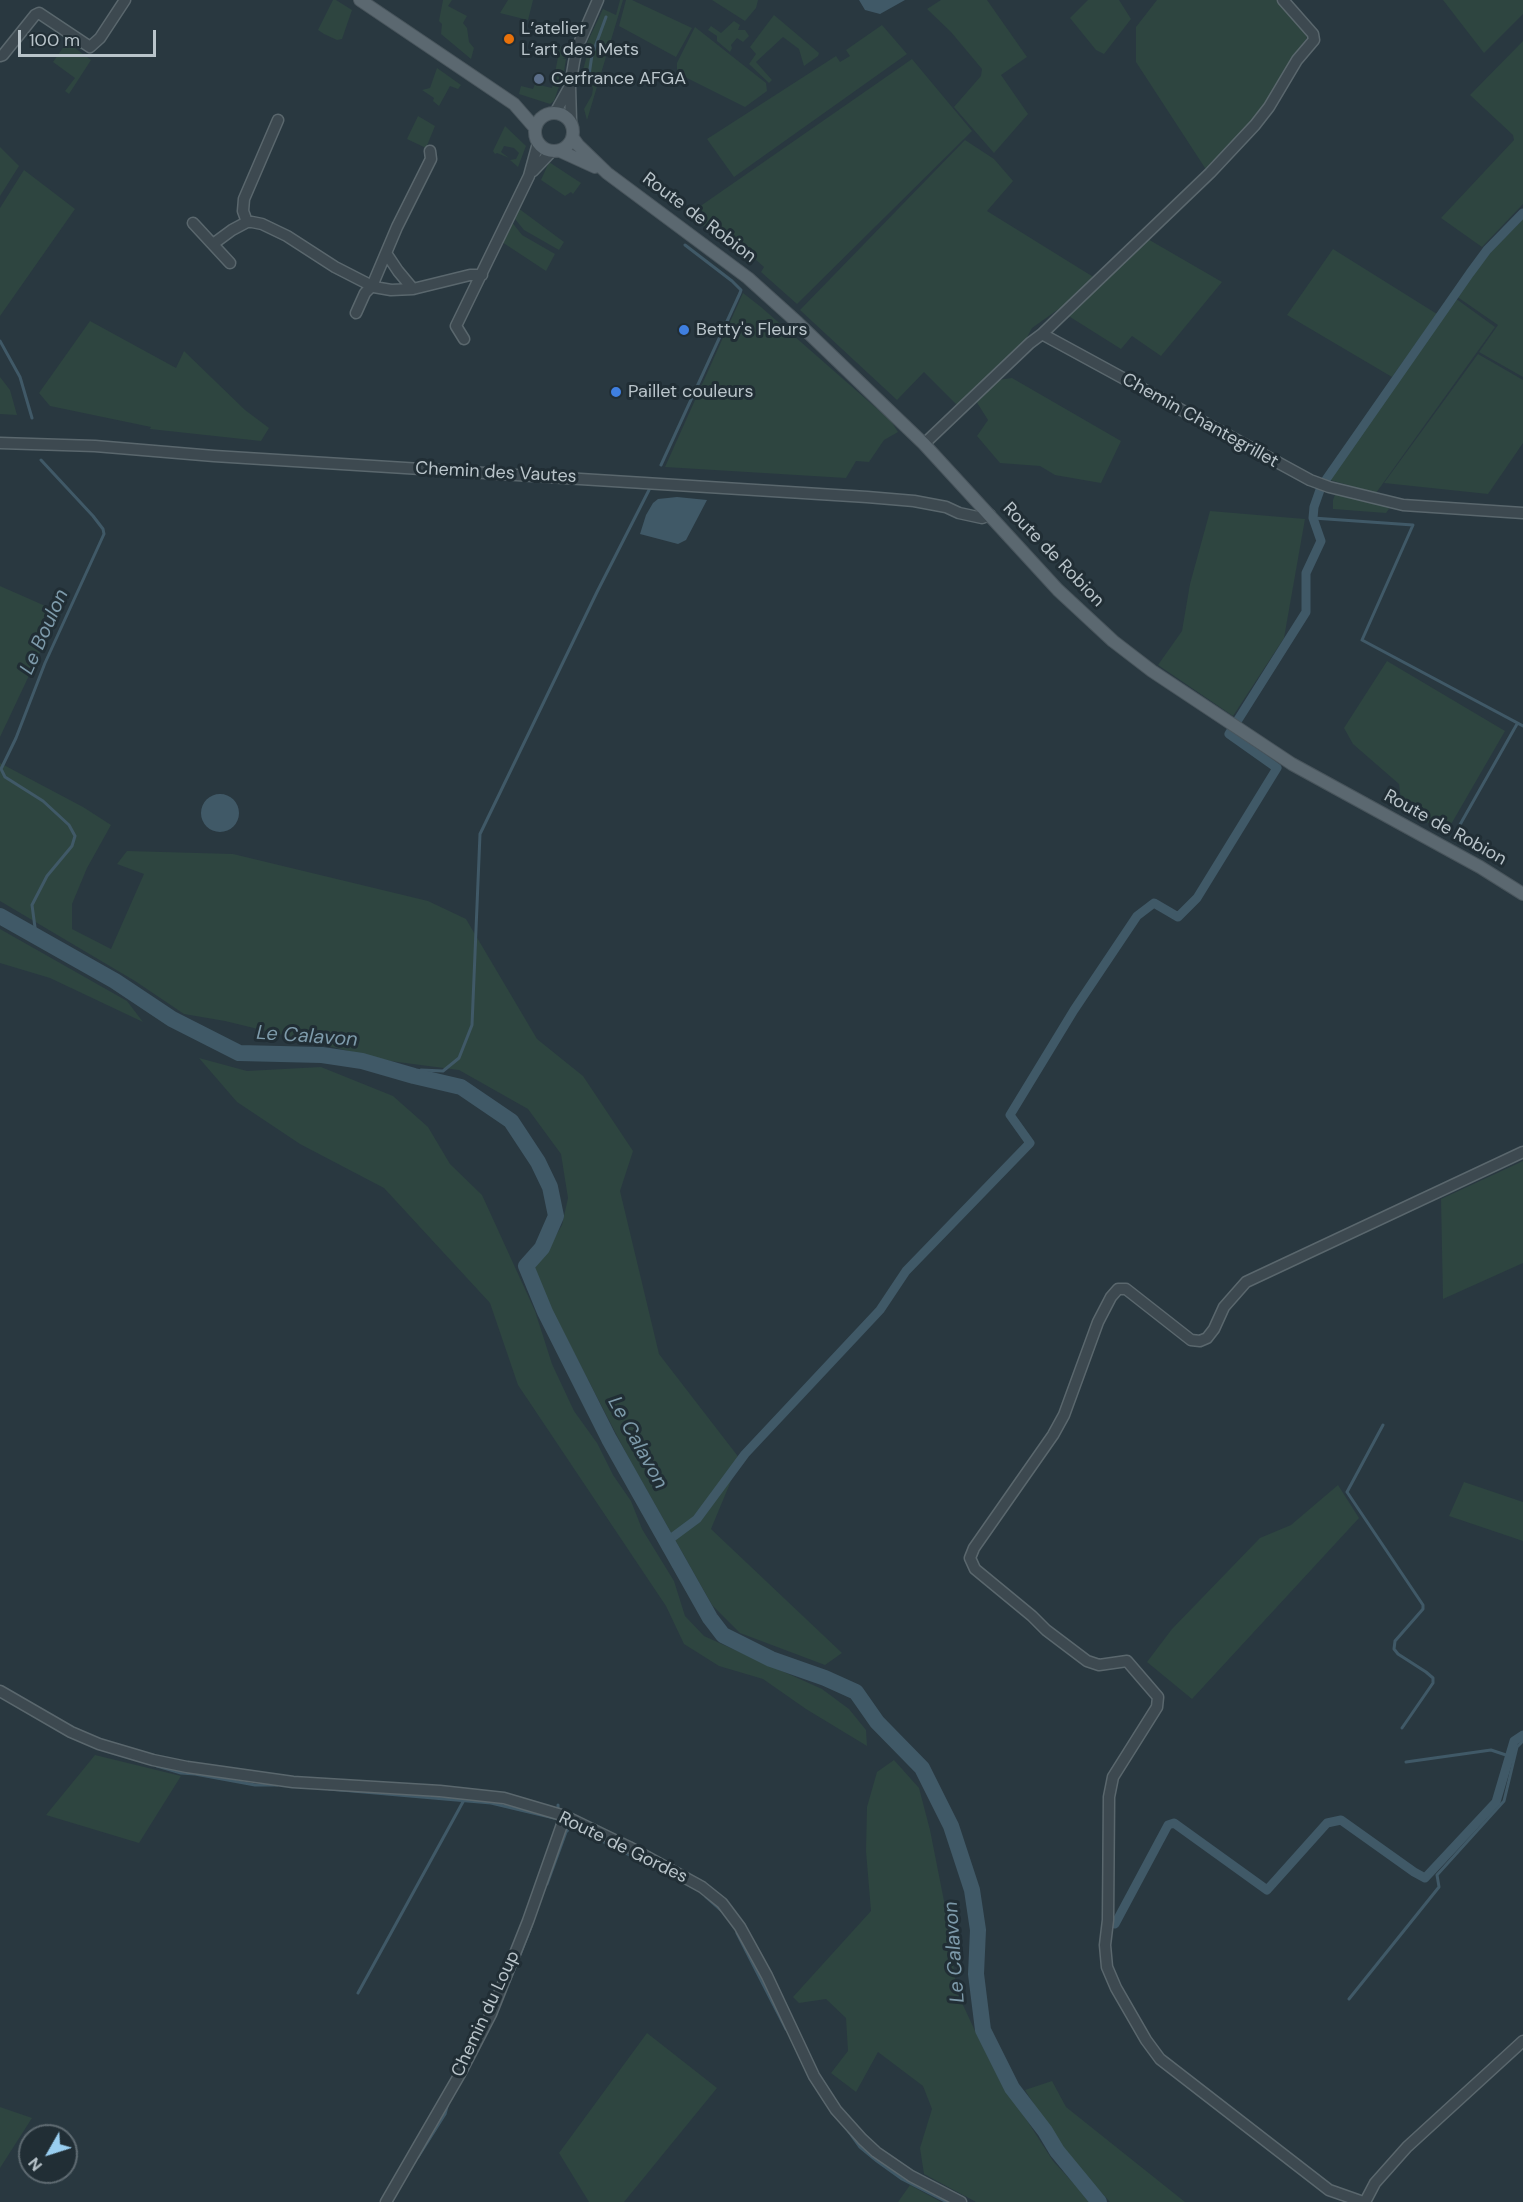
<!DOCTYPE html>
<meta charset="utf-8">
<style>
body{margin:0}
#map{position:relative;width:1523px;height:2202px;overflow:hidden;background:#293840;font-family:"DM Sans",sans-serif}
canvas{display:block}
.north{position:absolute;left:18px;top:2124px;width:60px;height:60px;box-sizing:border-box;background:#212e35;border:2px solid #5e6a71;border-radius:50%;rotate:231deg;font-size:16px;font-weight:700;line-height:24px;text-align:center;color:#b9c4ca}
.north::after{content:'';display:block;margin:auto;width:21px;height:27px;background:#99cef0;clip-path:polygon(50% 0,100% 100%,50% 72%,0 100%)}
.scale{position:absolute;left:18px;top:30px;width:138px;height:27px;box-sizing:border-box;border:3px solid #b9c4ca;border-top:0;padding-left:8px;font-size:18px;line-height:21px;white-space:nowrap;color:#b9c4ca;-webkit-text-stroke:4px #212e35;paint-order:stroke}
</style>
<div id="map">
<canvas width="1523" height="2202"></canvas>
<div class="north">N</div>
<div class="scale">100 m</div>
</div>
<script>
const g = document.querySelector('canvas').getContext('2d');
g.lineJoin = 'round';
function fill(path, color) {
  g.fillStyle = color;
  g.fill(path, 'evenodd');
}
function toPath(rows) {
  const path = new Path2D();
  for (const r of rows) {
    if (r.length === 3) {
      path.moveTo(r[0] + r[2], r[1]);
      path.arc(r[0], r[1], r[2], 0, 2 * Math.PI);
      continue;
    }
    path.moveTo(r[0], r[1]);
    for (let i = 2; i < r.length; i += 2) path.lineTo(r[i], r[i + 1]);
  }
  return path;
}
function stroke(path, color, width, dash) {
  g.strokeStyle = color;
  g.lineWidth = width;
  g.lineCap = dash ? 'butt' : 'round';
  g.setLineDash(dash || []);
  g.stroke(path);
}
function drawText(font, color, halo, rows, align = 'center') {
  g.font = font + ' "DM Sans",sans-serif';
  g.lineWidth = 6;
  g.setLineDash([]);
  g.textBaseline = 'middle';
  g.strokeStyle = halo;
  g.fillStyle = color;
  for (const [text, x, y, turn = 0] of rows) {
    g.save();
    g.translate(x, y);
    g.rotate((+turn || 0) * Math.PI / 180);
    g.textAlign = isNaN(turn) ? turn : align;
    if (halo) g.strokeText(text, 0, 0);
    g.fillText(text, 0, 0);
    g.restore();
  }
}
const green = toPath([
 [333,0,336,0,352,10,342,39,337,40,324,34,318,30],
 [443,0,452,0,448,6,467,16,463,23,467,28,469,42,474,48,471,59,441,34,442,24,439,21],
 [508,0,533,0,528,20,500,13],
 [620,0,623,0,587,120,584,109,592,95,593,88,588,82,578,79,577,74,583,70,589,48,586,45,603,9,616,15],
 [626,0,632,0,692,28,676,57,619,26],
 [712,0,758,0,756,8,745,21],
 [941,0,987,0,1027,57,1001,75,1028,114,994,153,954,107,981,76,982,69,951,32,927,9],
 [1088,0,1119,0,1131,19,1104,54,1096,50,1070,18],
 [1157,0,1277,0,1308,36,1254,121,1207,171,1136,62,1136,27],
 [1443,0,1523,0,1523,14,1484,53],
 [774,15,819,53,818,56,804,66,799,49,783,37,756,62,772,80,769,83,749,64,756,54,750,47],
 [734,21,740,25,738,30,745,30,749,36,743,42,737,38,731,45,732,48,730,52,717,41,717,36,708,30,711,26,721,33],
 [882,25,907,54,734,177,707,139,836,56,840,62,850,56,846,50],
 [695,27,766,83,767,91,745,107,677,73,677,63],
 [1523,41,1523,204,1482,247,1441,218,1514,140,1513,135,1470,95],
 [67,42,91,60,69,94,65,91,75,78,53,62],
 [565,45,570,46,567,58,562,58,566,59,564,72,554,101,550,104,519,94,521,86,533,89,535,84,552,88,560,47],
 [912,59,972,131,797,304,761,272,764,267,755,259,750,264,689,214],
 [437,68,461,85,458,89,450,86,439,106,433,101,434,98,422,90,430,88],
 [418,116,435,126,426,148,407,139],
 [505,126,526,146,518,167,510,160,516,159,519,153,514,148,504,146,501,152,509,158,497,153,495,154,493,151],
 [965,140,994,159,1013,181,987,211,1095,278,1070,301,1032,328,1024,343,958,406,924,372,897,400,800,310],
 [0,147,19,166,0,196],
 [549,162,581,183,573,194,571,192,565,196,541,180],
 [24,170,75,209,0,316,0,208],
 [518,208,564,242,559,250,524,230,515,219],
 [1523,219,1523,377,1479,352,1498,325,1456,296,1490,253],
 [511,221,522,235,555,254,546,271,502,242],
 [1146,238,1222,282,1161,356,1132,336,1121,349,1067,315],
 [1333,249,1437,314,1392,377,1287,315],
 [743,293,761,307,891,421,898,432,884,440,869,462,856,461,846,478,665,467],
 [1455,298,1495,327,1376,493,1330,480],
 [90,321,176,368,184,351,245,410,269,428,261,441,150,429,151,427,50,406,39,393],
 [1478,354,1523,380,1523,443,1488,494,1384,483],
 [0,377,10,390,17,415,0,414],
 [1012,378,1121,441,1101,483,1055,475,1040,466,1000,463,977,436,988,420,976,401,998,380],
 [1336,492,1391,506,1386,513,1333,509,1333,500],
 [1210,511,1305,519,1284,638,1233,716,1158,665,1182,631,1190,584],
 [0,586,59,612,0,737],
 [1387,661,1505,731,1446,833,1402,808,1399,784,1353,744,1344,728],
 [0,763,83,807,111,825,87,868,72,904,72,929,111,949,144,874,117,864,127,851,233,854,428,901,466,919,537,1039,583,1076,633,1151,620,1191,659,1354,740,1459,711,1529,842,1653,825,1665,740,1633,712,1605,627,1455,530,1268,545,1254,562,1225,568,1198,561,1154,528,1109,459,1070,390,1061,225,1021,184,1014,135,981,0,901],
 [0,929,127,1001,143,1022,50,978,0,963],
 [199,1058,247,1071,321,1067,393,1096,428,1127,450,1164,482,1195,535,1311,552,1364,574,1411,597,1443,613,1475,631,1501,642,1529,674,1581,685,1616,704,1636,822,1689,849,1709,866,1730,867,1746,806,1709,763,1679,719,1666,684,1644,666,1606,518,1385,490,1303,384,1188,300,1144,237,1102],
 [1523,1161,1523,1263,1443,1299,1441,1199],
 [1464,1482,1523,1502,1523,1541,1449,1516],
 [1338,1485,1359,1518,1192,1699,1147,1662,1172,1629,1260,1538,1291,1525],
 [95,1755,181,1776,139,1843,46,1815],
 [894,1760,919,1788,930,1830,945,1906,957,1992,976,2033,1019,2108,1053,2161,1091,2202,976,2202,924,2174,920,2148,932,2109,923,2086,878,2052,856,2092,831,2073,848,2051,846,2018,826,1999,799,2003,793,1997,871,1911,866,1851,867,1807,877,1772],
 [647,2033,717,2088,624,2202,589,2202,559,2153],
 [1052,2081,1066,2107,1185,2202,1110,2202,1065,2154,1025,2090],
 [0,2107,32,2118,0,2168],
 [910,2185,941,2202,898,2202]
]);
const water = toPath([
 [859,0,905,0,880,14,865,10],
 [677,497,707,500,686,540,678,544,640,534,646,515,653,503,658,499],
 [220,813,19]
]);
const stream = toPath([
 [589,75,592,55,606,17],
 [0,341,20,377,32,418],
 [661,465,740,293,741,290,732,281,685,245],
 [1313,518,1413,525,1362,640,1523,726],
 [1453,837,1517,724],
 [36,935,32,905,47,876,72,846,75,836,69,825,43,801,5,777,1,769,16,738,45,663,104,534,103,529,93,516,41,460],
 [414,1076,421,1070,443,1071,459,1058,472,1025,480,834,597,592,649,490],
 [1383,1425,1347,1492,1423,1605,1423,1609,1395,1641,1394,1649,1398,1654,1426,1672,1433,1678,1433,1683,1402,1728],
 [1406,1762,1491,1750,1509,1756],
 [157,1766,181,1773,195,1774,255,1785,277,1785],
 [329,1789,491,1803,554,1818],
 [558,1805,558,1824],
 [547,1884,566,1832,572,1826,667,1874],
 [706,1897,724,1913],
 [737,1933,786,2029],
 [509,1982,531,1927],
 [358,1993,464,1800],
 [1349,1999,1439,1887,1437,1875,1504,1801,1517,1747,1523,1741],
 [847,2129,860,2147,877,2161,902,2179,947,2202],
 [418,2157,445,2114,448,2103]
]);
const canal = toPath([
 [1325,481,1470,273,1487,250,1523,213],
 [666,1542,697,1519,745,1454,880,1310,906,1271,1030,1143,1010,1115,1074,1010,1137,916,1154,903,1178,917,1197,898,1277,768,1229,734,1306,612,1306,573,1321,541,1313,518,1314,507,1321,487],
 [1115,1924,1168,1825,1174,1823,1267,1890,1327,1823,1341,1820,1414,1872,1425,1878,1496,1802,1514,1741,1523,1735]
]);
const river = toPath([
 [0,916,115,981,172,1019,239,1053,322,1055,362,1061,414,1076,461,1087,511,1121,538,1162,550,1187,556,1216,542,1248,526,1266,545,1312,609,1439,710,1618,723,1635,771,1659,825,1678,856,1692,877,1722,922,1768,951,1826,972,1890,978,1930,976,1974,983,2030,1012,2088,1045,2131,1057,2151,1099,2202]
]);
const minor = toPath([
 [0,56,3,55,35,15,39,13,90,47,100,38,125,0],
 [555,113,570,86],
 [571,121,570,86,574,62,577,48,598,0],
 [533,171,552,151],
 [247,222,243,211,244,199,278,120],
 [193,223,230,263],
 [213,244,232,230,247,222,252,222,262,224,287,236,335,267,374,287,391,290,413,289,470,275,482,275],
 [386,253,398,271,413,289],
 [356,313,365,293,372,286,397,227,431,159,430,151],
 [1042,334,1210,173,1255,125,1269,107,1297,60,1314,40,1313,34,1283,0],
 [464,339,456,326,529,176,538,143],
 [0,443,95,446,214,456,867,497,914,501,946,507,959,513,982,518,990,515],
 [924,444,1030,343,1042,334,1310,480,1329,487,1403,505,1523,513],
 [0,1691,71,1732,99,1744,153,1760,187,1767,293,1782,440,1791,504,1798,565,1816,629,1847,702,1887,722,1903,740,1927,767,1976,814,2076,836,2110,862,2139,876,2152,911,2176,961,2202],
 [386,2202,460,2074,491,2014,528,1921,565,1816],
 [1363,2202,1329,2190,1160,2059,1146,2040,1116,1988,1107,1967,1105,1945,1108,1920,1109,1797,1113,1777,1157,1707,1158,1697,1127,1661,1099,1665,1087,1661,1046,1630,1032,1616,975,1569,970,1558,974,1548,1053,1435,1064,1415,1098,1322,1111,1297,1118,1289,1126,1289,1191,1340,1200,1341,1207,1338,1214,1329,1224,1307,1246,1282,1523,1152],
 [1365,2202,1375,2183,1407,2147,1523,2041]
]);
const major = toPath([
 [360,0,514,104,535,128],
 [554,132,19],
 [573,138,578,145,607,173,748,278,798,323,924,444,1058,590,1113,641,1152,671,1292,764,1480,867,1523,894],
 [560,151,595,167]
]);
const markers = [
 [509,39,6,"#e8710a"],
 [539,79,6,"#5c6f8a"],
 [684,330,6,"#3f7fe0"],
 [616,392,6,"#3f7fe0"]
];
const poiNames = [
 ["L’atelier",521,29],
 ["L’art des Mets",521,50],
 ["Cerfrance AFGA",551,79],
 ["Betty's Fleurs",696,330],
 ["Paillet couleurs",628,392]
];
const streetNames = [
 ["Route de Robion",699,218,37],
 ["Chemin Chantegrillet",1200,421,29],
 ["Chemin des Vautes",496,473,3],
 ["Route de Robion",1053,555,46],
 ["Route de Robion",1445,828,29],
 ["Route de Gordes",623,1848,26],
 ["Chemin du Loup",486,2014,-65]
];
const waterNames = [
 ["Le Boulon",45,632,-66],
 ["Le Calavon",307,1037,4],
 ["Le Calavon",637,1443,61],
 ["Le Calavon",955,1952,-94]
];
fill(green, '#2e4540');
fill(water, '#405967');
stroke(stream, '#405967', 3);
stroke(canal, '#405967', 9);
stroke(river, '#405967', 16);
stroke(minor, '#5a676d', 13);
stroke(major, '#49555c', 14);
stroke(minor, '#3d4950', 10);
stroke(major, '#5b6870', 12);
for (const [x, y, r, color] of markers) {
  const dot = new Path2D();
  dot.arc(x, y, r, 0, 2 * Math.PI);
  g.fillStyle = color;
  g.fill(dot);
  stroke(dot, '#212e35', 2);
}
drawText('18px', '#b9c4ca', '#212e35', poiNames, 'left');
drawText('18px', '#b9c4ca', '#212e35', streetNames);
drawText('italic 20px', '#7d9aaa', '#212e35', waterNames);
</script>
